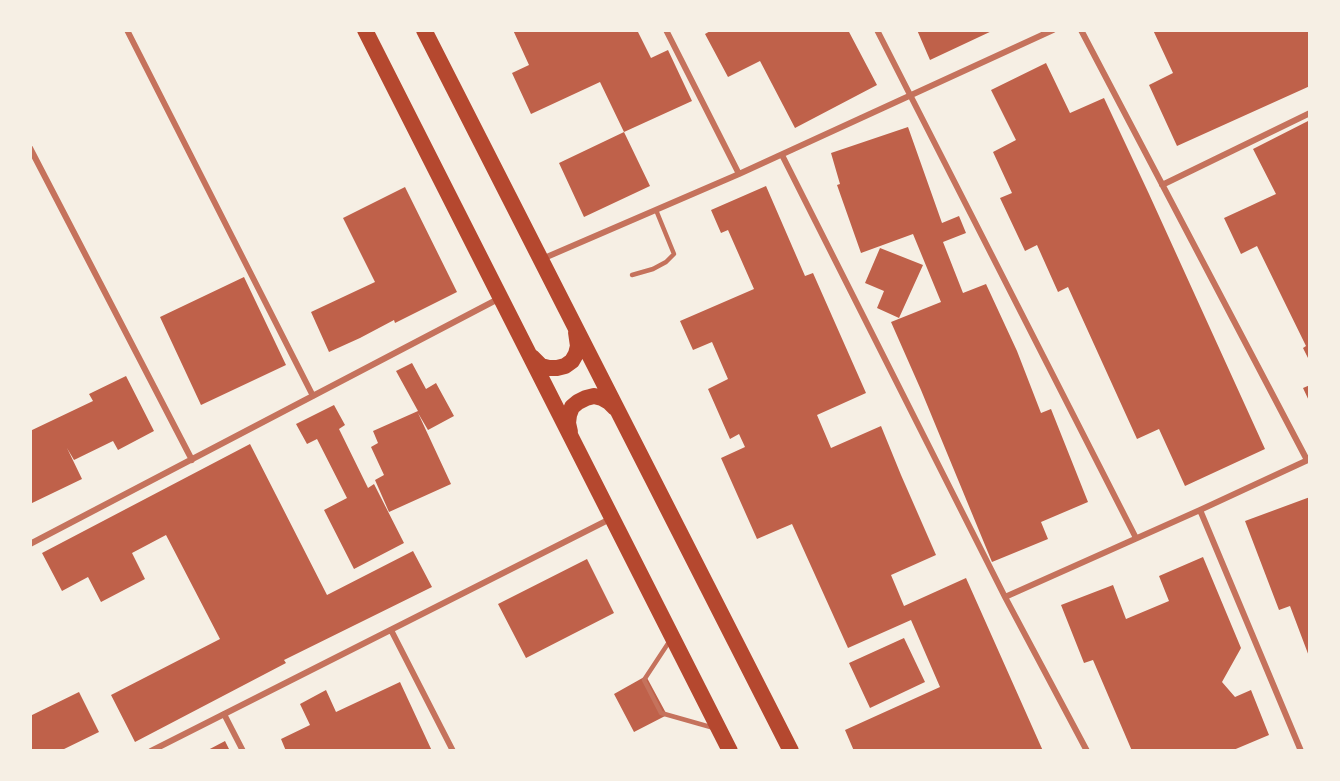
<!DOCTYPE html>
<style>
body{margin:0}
#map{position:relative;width:1340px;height:781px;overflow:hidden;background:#f6efe4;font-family:Montserrat,sans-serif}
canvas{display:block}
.frame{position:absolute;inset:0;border:32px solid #f6efe4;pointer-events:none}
</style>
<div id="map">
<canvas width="1340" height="781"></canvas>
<div class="frame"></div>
</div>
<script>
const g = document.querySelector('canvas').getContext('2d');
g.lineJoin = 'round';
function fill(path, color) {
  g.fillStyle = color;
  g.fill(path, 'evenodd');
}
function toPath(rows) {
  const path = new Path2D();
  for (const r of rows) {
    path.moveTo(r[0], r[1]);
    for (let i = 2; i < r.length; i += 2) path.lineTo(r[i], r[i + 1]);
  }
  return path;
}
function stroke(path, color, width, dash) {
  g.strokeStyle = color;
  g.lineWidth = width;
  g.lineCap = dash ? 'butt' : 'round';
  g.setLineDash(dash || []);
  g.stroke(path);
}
const building = toPath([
 [513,30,637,30,651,58,668,50,692,101,624,132,600,82,531,114,512,73,529,65],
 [712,30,848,30,877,85,795,128,760,61,728,77,705,34],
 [917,30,994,30,930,60],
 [1153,30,1310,30,1310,86,1177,146,1149,85,1173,73],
 [1046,63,1070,113,1104,98,1149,194,1265,449,1185,486,1159,429,1137,439,1068,287,1058,292,1037,245,1025,251,1000,198,1012,193,993,152,1016,140,991,90],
 [1310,120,1310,362,1303,348,1306,346,1257,246,1241,254,1224,218,1276,194,1253,149],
 [908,127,942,223,959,216,966,233,943,242,963,293,986,284,1017,351,1041,413,1051,409,1088,502,1041,522,1048,539,992,562,921,390,891,322,941,302,913,234,861,253,837,185,840,184,831,153],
 [624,132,650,186,584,217,559,163],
 [766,186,805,276,813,273,866,393,817,415,831,448,881,426,901,475,936,555,891,575,904,606,966,578,1043,751,854,751,845,730,940,687,911,620,848,648,792,524,757,539,721,458,745,447,739,434,730,439,708,389,728,379,712,342,693,350,680,321,754,289,728,230,721,233,711,210],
 [405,187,457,292,395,323,394,320,360,338,329,352,311,312,375,282,343,218],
 [880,248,923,265,899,318,877,308,884,291,865,283],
 [244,277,286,365,201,405,160,317],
 [412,363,426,389,436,383,454,416,428,430,418,413,451,484,389,512,375,480,384,475,371,447,378,443,373,431,418,411,396,371],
 [126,376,154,431,118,450,113,441,74,460,67,448,82,479,30,504,30,431,93,401,89,394],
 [1310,385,1310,403,1303,388],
 [334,405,345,425,339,429,368,488,374,484,404,543,354,569,324,510,347,498,317,439,307,444,296,424],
 [250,444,327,595,413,551,432,587,284,660,286,663,135,742,111,695,220,639,166,535,132,553,145,579,101,602,88,577,62,591,42,553],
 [1310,497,1310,659,1290,606,1279,610,1245,521],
 [1203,557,1241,648,1222,682,1235,697,1251,690,1269,735,1231,751,1132,751,1093,660,1084,663,1061,605,1113,585,1126,619,1169,601,1159,576],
 [587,559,614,613,526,658,498,604],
 [904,638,925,682,870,708,849,663],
 [646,676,667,715,634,732,614,694],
 [400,682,432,751,286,751,281,739,310,725,300,704,326,690,336,712],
 [79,692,99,732,60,751,30,751,30,716],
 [225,741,230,751,206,751]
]);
const service = toPath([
 [632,275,653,269,666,262,674,254,656,210],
 [669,642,644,680,661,713,714,728]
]);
const minor = toPath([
 [127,30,313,396],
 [666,30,739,174],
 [877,30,1136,538],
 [1081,30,1307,460],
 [30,148,192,460],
 [782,155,1005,597,1087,751],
 [1162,185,1310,113],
 [542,259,739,174,1053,30],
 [1200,510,1301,751],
 [30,544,500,298],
 [1005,597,1200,510,1310,459],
 [391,630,453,751],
 [224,714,243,751],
 [151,751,612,518]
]);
const trunk = toPath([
 [365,30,730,751],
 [424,30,791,751],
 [532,357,541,366,549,368,557,368,565,366,572,361,576,354,578,346,576,332],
 [570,432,568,423,569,415,572,407,578,402,586,398,594,396,602,398,609,402,615,408]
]);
fill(building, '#bf614a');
stroke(service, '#c5725c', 4.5);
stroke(minor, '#c5725c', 6);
stroke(trunk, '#b5482f', 16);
</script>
